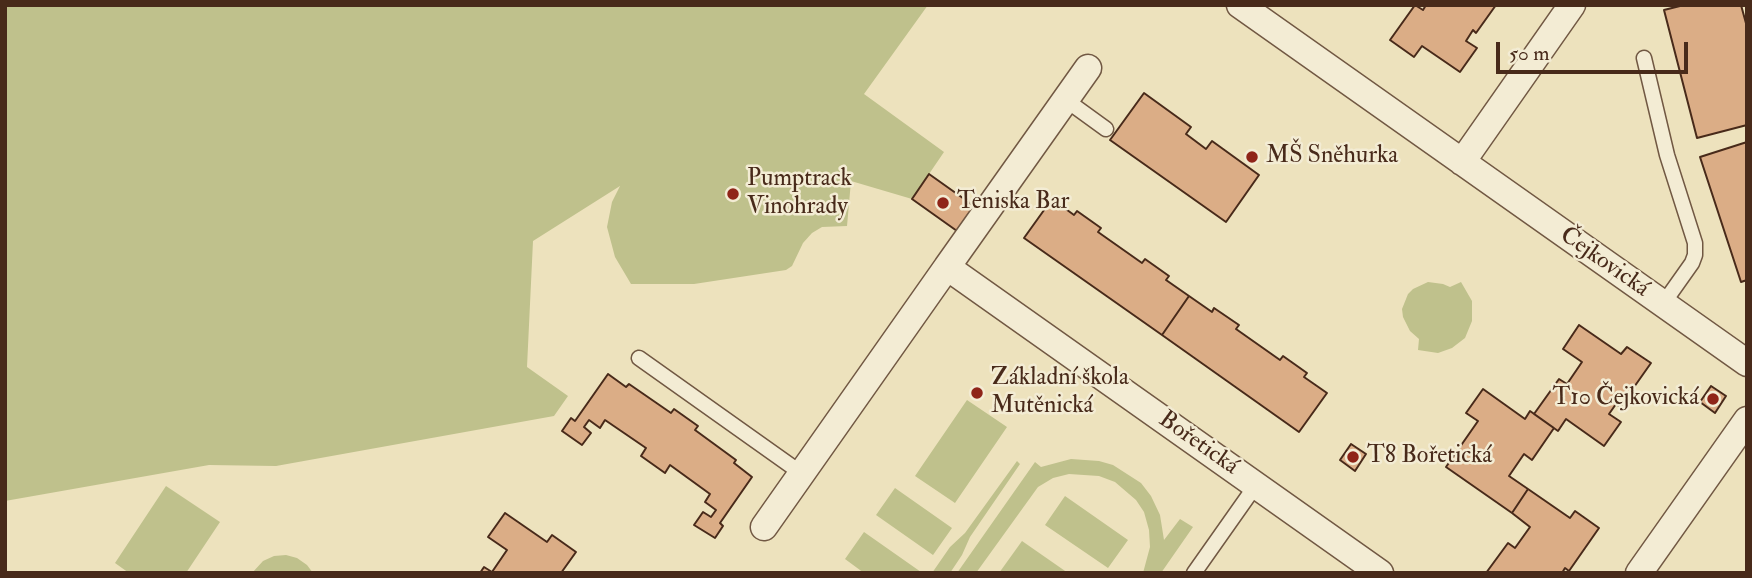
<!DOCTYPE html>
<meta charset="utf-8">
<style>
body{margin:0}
#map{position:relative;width:1752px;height:578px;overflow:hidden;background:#ede2bd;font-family:"IM FELL Double Pica",serif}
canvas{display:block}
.frame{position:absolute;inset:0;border:7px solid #482a1a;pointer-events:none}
.scale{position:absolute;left:1496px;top:42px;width:192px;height:32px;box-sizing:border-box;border:4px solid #482a1a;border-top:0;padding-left:9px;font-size:21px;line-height:24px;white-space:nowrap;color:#482a1a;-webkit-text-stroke:5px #f3ecd4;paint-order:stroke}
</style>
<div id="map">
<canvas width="1752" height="578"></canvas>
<div class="frame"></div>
<div class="scale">50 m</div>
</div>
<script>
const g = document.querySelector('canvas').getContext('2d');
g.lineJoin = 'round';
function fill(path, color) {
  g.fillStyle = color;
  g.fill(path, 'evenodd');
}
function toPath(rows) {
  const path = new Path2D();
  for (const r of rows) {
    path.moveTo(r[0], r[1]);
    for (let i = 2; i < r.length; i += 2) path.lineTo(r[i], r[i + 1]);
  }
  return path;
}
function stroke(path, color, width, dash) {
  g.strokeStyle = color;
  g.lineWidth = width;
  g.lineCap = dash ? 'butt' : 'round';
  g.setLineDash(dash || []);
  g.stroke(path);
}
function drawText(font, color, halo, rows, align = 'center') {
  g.font = font + ' "IM FELL Double Pica",serif';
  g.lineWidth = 5;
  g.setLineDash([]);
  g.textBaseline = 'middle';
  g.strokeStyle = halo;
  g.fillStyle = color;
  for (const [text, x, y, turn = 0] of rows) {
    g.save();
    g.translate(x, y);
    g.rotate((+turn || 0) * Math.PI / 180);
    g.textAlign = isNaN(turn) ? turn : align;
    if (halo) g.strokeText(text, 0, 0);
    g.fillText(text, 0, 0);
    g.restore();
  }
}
const green = toPath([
 [5,5,928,5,864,94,944,152,912,199,851,181,847,226,822,227,812,233,803,243,792,266,786,270,694,284,631,284,615,257,607,227,612,202,620,186,533,241,527,367,568,396,554,416,276,466,209,465,5,501],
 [1428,282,1443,284,1450,287,1461,282,1472,301,1472,321,1465,338,1452,348,1438,353,1418,350,1419,339,1410,331,1403,317,1402,309,1408,294,1413,289],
 [967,400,1007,427,955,503,915,476],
 [1071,459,1099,461,1113,465,1141,483,1151,496,1160,515,1164,540,1180,519,1193,527,1161,573,1143,573,1150,547,1149,530,1144,512,1136,500,1115,482,1099,476,1069,474,1053,478,1038,487,976,573,957,573,1035,462,1041,467],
 [1017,461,1020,464,970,537,962,555,950,573,932,573,950,547,965,533],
 [166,486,220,522,186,573,129,573,115,563],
 [895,488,952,528,933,555,876,515],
 [1065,496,1128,540,1108,568,1045,525],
 [864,532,921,572,920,573,864,573,845,559],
 [1022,541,1068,573,999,573],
 [286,555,297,558,307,565,313,573,252,573,263,561,274,556]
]);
const building = toPath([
 [1415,5,1423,10,1426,5,1496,5,1476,33,1473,30,1466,41,1477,48,1460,72,1422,46,1414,57,1390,40,1415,5],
 [1684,5,1741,5,1747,27,1747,125,1697,138,1664,10,1684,5],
 [1144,93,1191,127,1186,134,1206,149,1212,141,1259,175,1226,222,1110,140,1144,93],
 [1747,142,1747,280,1741,282,1700,157,1747,142],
 [929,174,974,206,957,231,912,199,929,174],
 [1052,199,1074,215,1077,211,1101,228,1098,232,1142,263,1145,259,1169,276,1166,280,1189,296,1162,335,1024,238,1052,199],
 [1189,296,1212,312,1214,308,1239,325,1236,329,1280,360,1283,356,1307,373,1304,377,1327,393,1299,432,1162,335,1189,296],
 [1579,325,1621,354,1627,347,1651,363,1620,407,1616,404,1609,414,1621,422,1604,446,1566,419,1558,431,1534,414,1559,379,1567,384,1582,362,1563,349,1579,325],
 [608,374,626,387,629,384,671,413,674,409,698,426,695,430,736,460,734,463,752,477,720,523,723,526,715,538,694,525,703,512,711,517,716,510,705,502,710,494,670,465,665,473,641,456,646,448,605,420,600,428,589,420,584,427,591,433,582,445,562,431,571,418,575,421,608,374],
 [1711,386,1726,396,1715,413,1700,402,1711,386],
 [1483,389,1525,419,1530,411,1554,428,1532,460,1524,454,1509,476,1528,489,1512,513,1446,467,1478,421,1466,413,1483,389],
 [1351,444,1366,454,1355,471,1340,460,1351,444],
 [1528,489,1570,518,1575,511,1599,528,1569,571,1565,568,1562,573,1486,573,1508,543,1515,548,1530,527,1512,513,1528,489],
 [505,513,547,542,552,535,576,552,561,573,480,573,484,567,492,572,507,550,488,537,505,513]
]);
const service = toPath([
 [1644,58,1667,155,1695,243,1695,255,1692,263,1663,304],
 [1066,100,1106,129],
 [639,358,801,473],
 [1194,573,1256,485]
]);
const minor = toPath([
 [1240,5,1747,363],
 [1088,68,947,267,1380,573],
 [1462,162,1572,5],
 [764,527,947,267],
 [1639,573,1747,420]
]);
const markers = [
 [1252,157,7,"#8f2418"],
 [733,194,7,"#8f2418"],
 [943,203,7,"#8f2418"],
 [977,393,7,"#8f2418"],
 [1713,399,7,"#8f2418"],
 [1353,457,7,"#8f2418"]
];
const poiNames = [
 ["MŠ Sněhurka",1266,157],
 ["Pumptrack",747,180],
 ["Vinohrady",747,208],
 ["Teniska Bar",957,203],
 ["Základní škola",991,379],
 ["Mutěnická",991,407],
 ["T10 Čejkovická",1699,399,"right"],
 ["T8 Bořetická",1367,457]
];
const streetNames = [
 ["Čejkovická",1604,263,35],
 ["Bořetická",1198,444,35]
];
fill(green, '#bfc18c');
fill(building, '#dbad86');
stroke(building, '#482a1a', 2);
stroke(service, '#715843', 17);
stroke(minor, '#715843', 29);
stroke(service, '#f3ecd4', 14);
stroke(minor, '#f3ecd4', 26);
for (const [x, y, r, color] of markers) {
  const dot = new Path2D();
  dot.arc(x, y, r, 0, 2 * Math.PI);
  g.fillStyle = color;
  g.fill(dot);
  stroke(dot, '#f3ecd4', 2.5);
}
drawText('24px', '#482a1a', '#f3ecd4', poiNames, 'left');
drawText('24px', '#482a1a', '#f3ecd4', streetNames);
</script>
